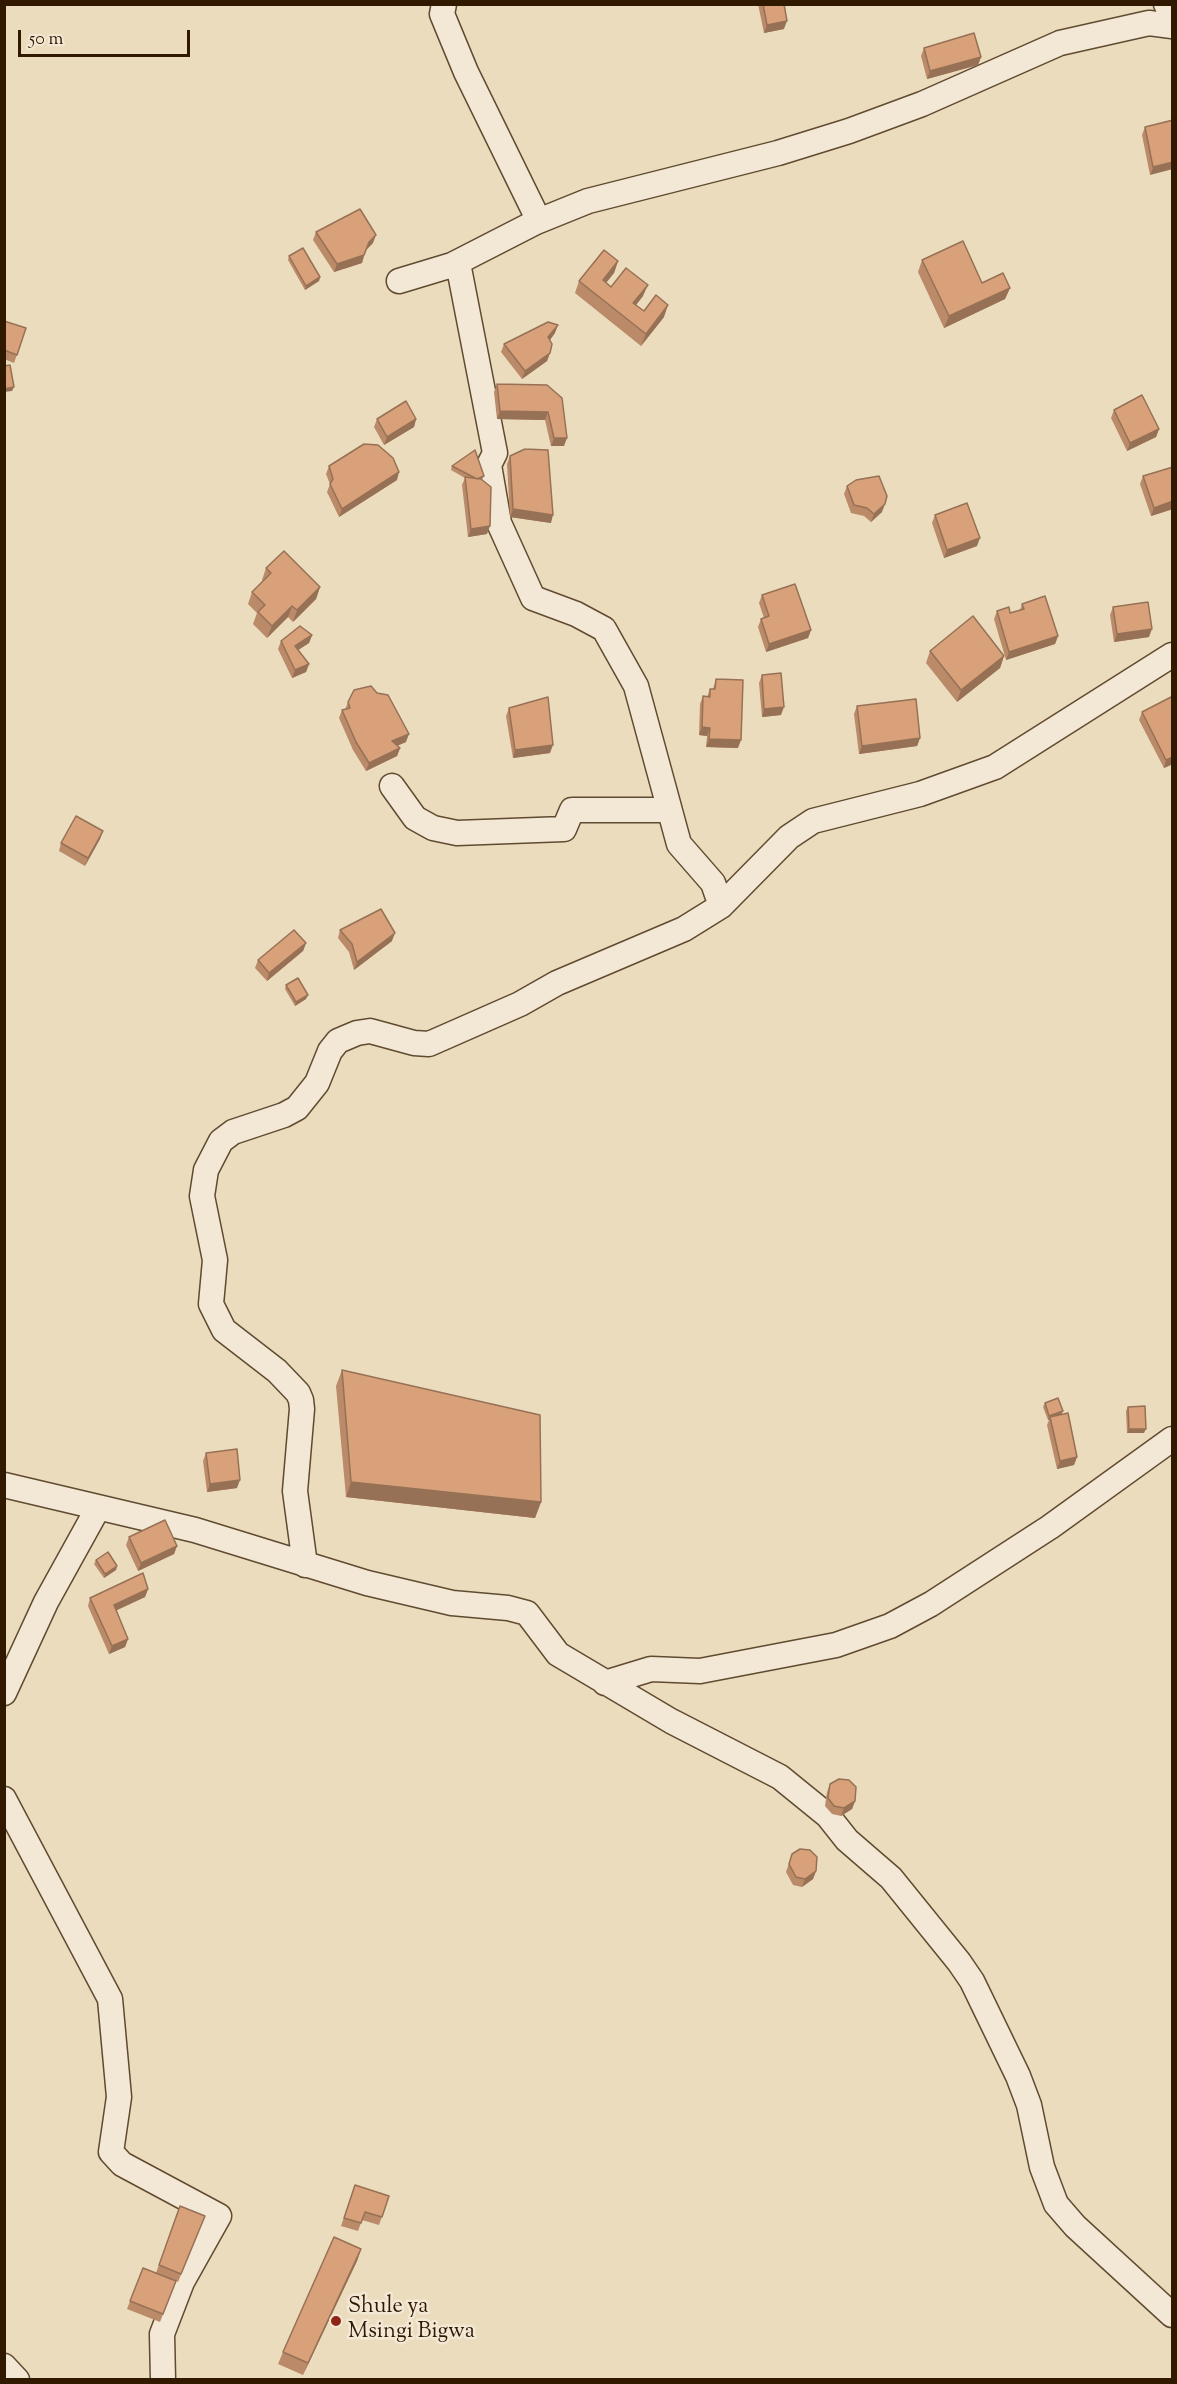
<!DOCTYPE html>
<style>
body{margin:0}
#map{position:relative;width:1177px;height:2384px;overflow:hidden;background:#ebdcbe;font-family:"Sorts Mill Goudy",serif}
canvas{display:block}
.frame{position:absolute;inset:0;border:6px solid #311900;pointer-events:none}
.scale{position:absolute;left:18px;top:30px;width:172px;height:27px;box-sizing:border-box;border:3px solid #311900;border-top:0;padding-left:8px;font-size:18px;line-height:21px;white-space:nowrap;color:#311900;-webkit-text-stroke:4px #f2e8d5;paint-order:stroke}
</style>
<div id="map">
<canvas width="1177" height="2384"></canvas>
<div class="frame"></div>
<div class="scale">50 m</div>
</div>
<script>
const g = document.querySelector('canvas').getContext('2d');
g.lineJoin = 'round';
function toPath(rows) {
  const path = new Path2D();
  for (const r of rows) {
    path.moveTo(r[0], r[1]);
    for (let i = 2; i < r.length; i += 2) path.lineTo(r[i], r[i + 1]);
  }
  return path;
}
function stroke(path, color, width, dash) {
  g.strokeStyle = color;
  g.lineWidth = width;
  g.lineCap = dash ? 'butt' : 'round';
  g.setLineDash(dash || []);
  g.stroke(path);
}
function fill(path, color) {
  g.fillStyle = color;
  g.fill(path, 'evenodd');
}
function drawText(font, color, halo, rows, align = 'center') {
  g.font = font + ' "Sorts Mill Goudy",serif';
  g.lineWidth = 5;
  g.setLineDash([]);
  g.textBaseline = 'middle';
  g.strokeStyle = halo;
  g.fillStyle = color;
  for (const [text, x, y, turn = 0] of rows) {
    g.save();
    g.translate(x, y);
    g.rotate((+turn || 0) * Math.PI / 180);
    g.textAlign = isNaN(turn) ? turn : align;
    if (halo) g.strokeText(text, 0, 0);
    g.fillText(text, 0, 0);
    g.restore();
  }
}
const minor = toPath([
 [444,4,442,14,466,72,539,221],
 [1166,4,1172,16],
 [458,263,495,453,489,465,499,523,533,598,576,614,604,629,636,686,679,844,713,883,721,906],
 [399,281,452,265,536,222,588,201,778,153,849,131,922,104,1060,43,1149,23,1172,26],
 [392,786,415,818,433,828,457,833,564,829,572,810,669,810],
 [4,1485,195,1530,367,1583,452,1603,508,1608,527,1613,558,1654,671,1721,780,1777,828,1816,847,1840,891,1878,959,1962,972,1981,1018,2076,1029,2105,1042,2167,1056,2204,1075,2226,1172,2315],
 [305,1565,295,1491,302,1409,301,1400,298,1393,277,1371,224,1330,211,1304,215,1260,202,1196,206,1170,221,1141,233,1132,284,1115,297,1108,317,1083,330,1051,338,1041,357,1033,370,1031,414,1043,429,1044,520,1004,557,983,684,929,721,906,789,837,813,821,920,794,995,767,1172,655],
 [605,1683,651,1669,700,1671,836,1645,890,1626,931,1604,1050,1527,1172,1439],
 [4,1693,46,1602,98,1508],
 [4,1799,110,1999,119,2097,111,2152,122,2164,219,2216,182,2282,162,2334,163,2380],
 [4,2366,17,2380]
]);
const wall = toPath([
 [758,4,784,4,784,29,764,33],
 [924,48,981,57,978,65,927,79,921,56],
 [1173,120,1150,175,1142,135,1145,127],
 [316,232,373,243,366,250,362,263,334,272,313,240],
 [289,256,320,277,319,281,305,290,288,260],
 [922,260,982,283,1010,288,1005,299,944,328,918,272],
 [618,261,614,273,606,282,611,287,643,296,636,305,644,311,664,317,641,346,575,293,579,281],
 [4,321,26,328,14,363,4,359],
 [555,333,550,340,550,353,547,361,522,379,501,352,504,344],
 [497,384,547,385,564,446,551,446,545,420,497,419,494,392],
 [1114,410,1159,429,1156,437,1127,451,1111,418],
 [377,419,416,419,414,427,384,445,374,427],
 [510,456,551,523,510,517,507,464],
 [329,466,397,480,339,517,327,492,330,484,326,474],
 [452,466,484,476,482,480,487,534,468,537,462,485,465,478,451,470],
 [1173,467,1173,509,1151,516,1140,484,1143,476],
 [847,486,882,512,871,522,864,516,851,513,844,494],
 [935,515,977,546,944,558,932,523],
 [266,568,320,587,316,599,293,622,288,617,267,638,253,624,257,613,248,604,252,592,263,581,262,580],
 [762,595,811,630,808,638,766,652,758,627,761,619,764,618,759,603],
 [1022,604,1058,636,1055,644,1006,660,994,619,997,611,1010,613,1020,610],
 [1113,607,1149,637,1114,642,1110,615],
 [312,635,309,643,298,650,309,664,306,672,292,678,278,649,281,641],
 [930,651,1004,656,1000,668,957,702,926,663],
 [762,675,781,715,762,717,759,683],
 [716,679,738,748,706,747,707,736,699,735,700,704,703,696,707,697,710,689,713,689],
 [1173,696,1173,764,1164,768,1139,720,1142,712],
 [348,702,406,742,397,746,400,748,397,756,366,771,353,750,339,718,342,710,345,710],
 [857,706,920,738,917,746,859,754,854,714],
 [509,708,550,753,513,758,506,716],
 [103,831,100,839,85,866,59,851,61,843],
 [340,930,392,941,354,970,349,952,338,938],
 [306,943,303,951,267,981,255,968,258,960],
 [286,985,306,999,295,1006,285,989],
 [342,1370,541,1502,535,1518,346,1497,336,1386],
 [1045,1403,1062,1414,1077,1457,1074,1465,1057,1469,1047,1425,1049,1420,1048,1420,1043,1407],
 [1128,1407,1144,1433,1127,1433,1126,1411],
 [206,1453,237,1488,207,1492,203,1461],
 [129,1537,177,1546,174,1554,138,1571,126,1545],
 [96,1560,117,1566,116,1570,104,1578,94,1564],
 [148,1589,145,1597,116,1610,128,1639,125,1647,109,1654,88,1606,90,1598],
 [830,1784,855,1801,852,1809,841,1816,832,1814,825,1806,827,1792],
 [792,1854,816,1871,813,1879,802,1887,793,1885,786,1872],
 [355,2185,389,2196,379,2225,362,2220,358,2231,341,2226],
 [180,2206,205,2216,178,2282,176,2281,160,2322,127,2309,143,2268,156,2273],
 [361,2249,357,2261,303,2375,278,2364,283,2352]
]);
const shadedWall = toPath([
 [787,21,784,29,764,33,767,25],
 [981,57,978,65,927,79,930,71],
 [1173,162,1173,169,1150,175,1153,167],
 [376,235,373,243,366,250,369,242],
 [364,255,362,263,334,272,337,264],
 [618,261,614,273,599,292,603,280],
 [320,277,319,281,305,290,306,286],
 [648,285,643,296,629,314,633,303],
 [1010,288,1005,299,944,328,949,316],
 [668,305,664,317,641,346,646,334],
 [558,325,555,333,546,345,548,337],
 [550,353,547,361,522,379,525,371],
 [14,387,12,391,4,392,4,389],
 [500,411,548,412,545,420,497,419],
 [416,419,414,427,384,445,387,437],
 [1159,429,1156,437,1127,451,1130,443],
 [554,438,567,438,564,446,551,446],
 [399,472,397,480,339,517,342,509],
 [1173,501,1173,509,1151,516,1154,508],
 [885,504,882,512,871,522,874,514],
 [513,509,553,515,551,523,510,517],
 [490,526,487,534,468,537,471,529],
 [980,538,977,546,944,558,947,550],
 [320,587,316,599,293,622,297,610],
 [292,606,288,617,267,638,272,626],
 [1152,629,1149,637,1114,642,1117,634],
 [811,630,808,638,766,652,769,644],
 [312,635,309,643,292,654,295,646],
 [1058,636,1055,644,1006,660,1009,652],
 [1004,656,1000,668,957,702,961,690],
 [309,664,306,672,292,678,295,670],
 [784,707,781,715,762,717,764,709],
 [702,727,710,728,707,736,699,735],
 [409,734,406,742,389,749,392,741],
 [920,738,917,746,859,754,862,746],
 [709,739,741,740,738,748,706,747],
 [553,745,550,753,513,758,515,750],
 [400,748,397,756,366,771,369,763],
 [1173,757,1173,764,1164,768,1166,760],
 [103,831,100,839,85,866,88,858],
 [395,933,392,941,354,970,357,962],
 [306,943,303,951,267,981,269,973],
 [308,995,306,999,295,1006,296,1002],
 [1063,1411,1061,1415,1050,1417,1049,1420,1048,1420,1049,1416],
 [1129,1429,1146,1429,1144,1433,1127,1433],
 [1077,1457,1074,1465,1057,1469,1060,1461],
 [240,1480,237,1488,207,1492,210,1484],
 [351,1482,541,1502,535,1518,346,1497],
 [177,1546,174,1554,138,1571,141,1563],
 [117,1566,116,1570,104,1578,105,1574],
 [148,1589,145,1597,111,1613,114,1605],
 [128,1639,125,1647,109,1654,112,1646],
 [855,1801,852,1809,841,1816,844,1808],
 [816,1871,813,1879,802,1887,805,1879],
 [361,2249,357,2261,303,2375,308,2363]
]);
const building = toPath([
 [763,4,784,4,787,21,767,25,763,4],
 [974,33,981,57,930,71,924,48,974,33],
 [1173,120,1173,162,1153,167,1145,127,1173,120],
 [360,209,376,235,369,242,364,255,337,264,316,232,360,209],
 [963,241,982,283,1003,273,1010,288,949,316,922,260,963,241],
 [303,248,320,277,306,286,289,256,303,248],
 [604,250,618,261,603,280,611,287,626,268,648,285,633,303,644,311,656,295,668,305,646,334,579,281,604,250],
 [4,321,26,328,17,355,4,350,4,321],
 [548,322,558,325,548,337,552,344,550,353,525,371,504,344,548,322],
 [10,365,14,387,4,389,4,366,10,365],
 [497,384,547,385,562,398,567,438,554,438,548,412,500,411,497,384],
 [1142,395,1159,429,1130,443,1114,410,1142,395],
 [406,401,416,419,387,437,377,419,406,401],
 [364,444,378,445,393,458,399,472,342,509,330,484,333,479,329,466,364,444],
 [525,449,548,450,553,515,513,509,510,456,525,449],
 [475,450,484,476,477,479,452,466,475,450],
 [1173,467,1173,501,1154,508,1143,476,1173,467],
 [879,476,887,496,885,504,874,514,867,508,854,505,847,486,856,480,879,476],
 [465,477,481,479,491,487,490,526,471,529,465,477],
 [967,503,980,538,947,550,935,515,967,503],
 [284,551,320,587,297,610,292,606,272,626,258,612,265,605,252,592,271,573,266,568,284,551],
 [795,584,811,630,769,644,761,619,769,616,762,595,795,584],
 [1045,596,1058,636,1009,652,997,611,1009,607,1010,613,1024,609,1022,604,1045,596],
 [1148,602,1152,629,1117,634,1113,607,1148,602],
 [973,616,1004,656,961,690,930,651,973,616],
 [300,626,312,635,295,646,309,664,295,670,281,641,300,626],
 [781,673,784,707,764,709,762,675,781,673],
 [716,679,743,680,741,740,709,739,710,728,702,727,703,696,710,697,710,689,715,689,716,679],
 [371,686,377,693,388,695,409,734,392,741,400,748,369,763,356,742,342,710,350,708,348,702,354,690,371,686],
 [1173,696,1173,757,1166,760,1142,712,1173,696],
 [548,697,553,745,515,750,509,708,548,697],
 [916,699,920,738,862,746,857,706,916,699],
 [76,816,103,831,88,858,61,843,76,816],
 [381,909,395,933,357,962,352,944,340,930,381,909],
 [294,930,306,943,269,973,258,960,294,930],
 [298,978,308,995,296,1002,286,985,298,978],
 [342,1370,540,1415,541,1502,351,1482,342,1370],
 [1058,1398,1063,1411,1049,1416,1045,1403,1058,1398],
 [1145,1406,1146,1429,1129,1429,1128,1407,1145,1406],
 [1068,1413,1077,1457,1060,1461,1050,1417,1068,1413],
 [237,1449,240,1480,210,1484,206,1453,237,1449],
 [165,1520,177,1546,141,1563,129,1537,165,1520],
 [108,1552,117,1566,105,1574,96,1560,108,1552],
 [143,1573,148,1589,114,1605,128,1639,112,1646,90,1598,143,1573],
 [839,1779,849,1780,856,1787,855,1801,844,1808,834,1806,828,1798,830,1784,839,1779],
 [800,1849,810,1850,817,1857,816,1871,805,1879,796,1877,789,1864,792,1854,800,1849],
 [355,2185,389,2196,382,2217,365,2212,361,2223,344,2218,355,2185],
 [180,2206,205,2216,181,2274,159,2265,180,2206],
 [334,2237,361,2249,308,2363,283,2352,334,2237],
 [143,2268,176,2281,163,2314,130,2301,143,2268]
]);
const markers = [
 [336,2321,6,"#8f2418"]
];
const poiNames = [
 ["Shule ya",348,2308],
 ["Msingi Bigwa",348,2333]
];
stroke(minor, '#604a30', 27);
stroke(minor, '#f2e8d5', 24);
fill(wall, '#ba8a69');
fill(shadedWall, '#977155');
fill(building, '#d8a17a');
stroke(building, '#977155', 1.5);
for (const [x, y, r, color] of markers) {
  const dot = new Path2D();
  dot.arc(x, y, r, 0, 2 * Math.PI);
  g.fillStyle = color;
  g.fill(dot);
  stroke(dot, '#f2e8d5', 2);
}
drawText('22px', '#311900', '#f2e8d5', poiNames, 'left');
</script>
